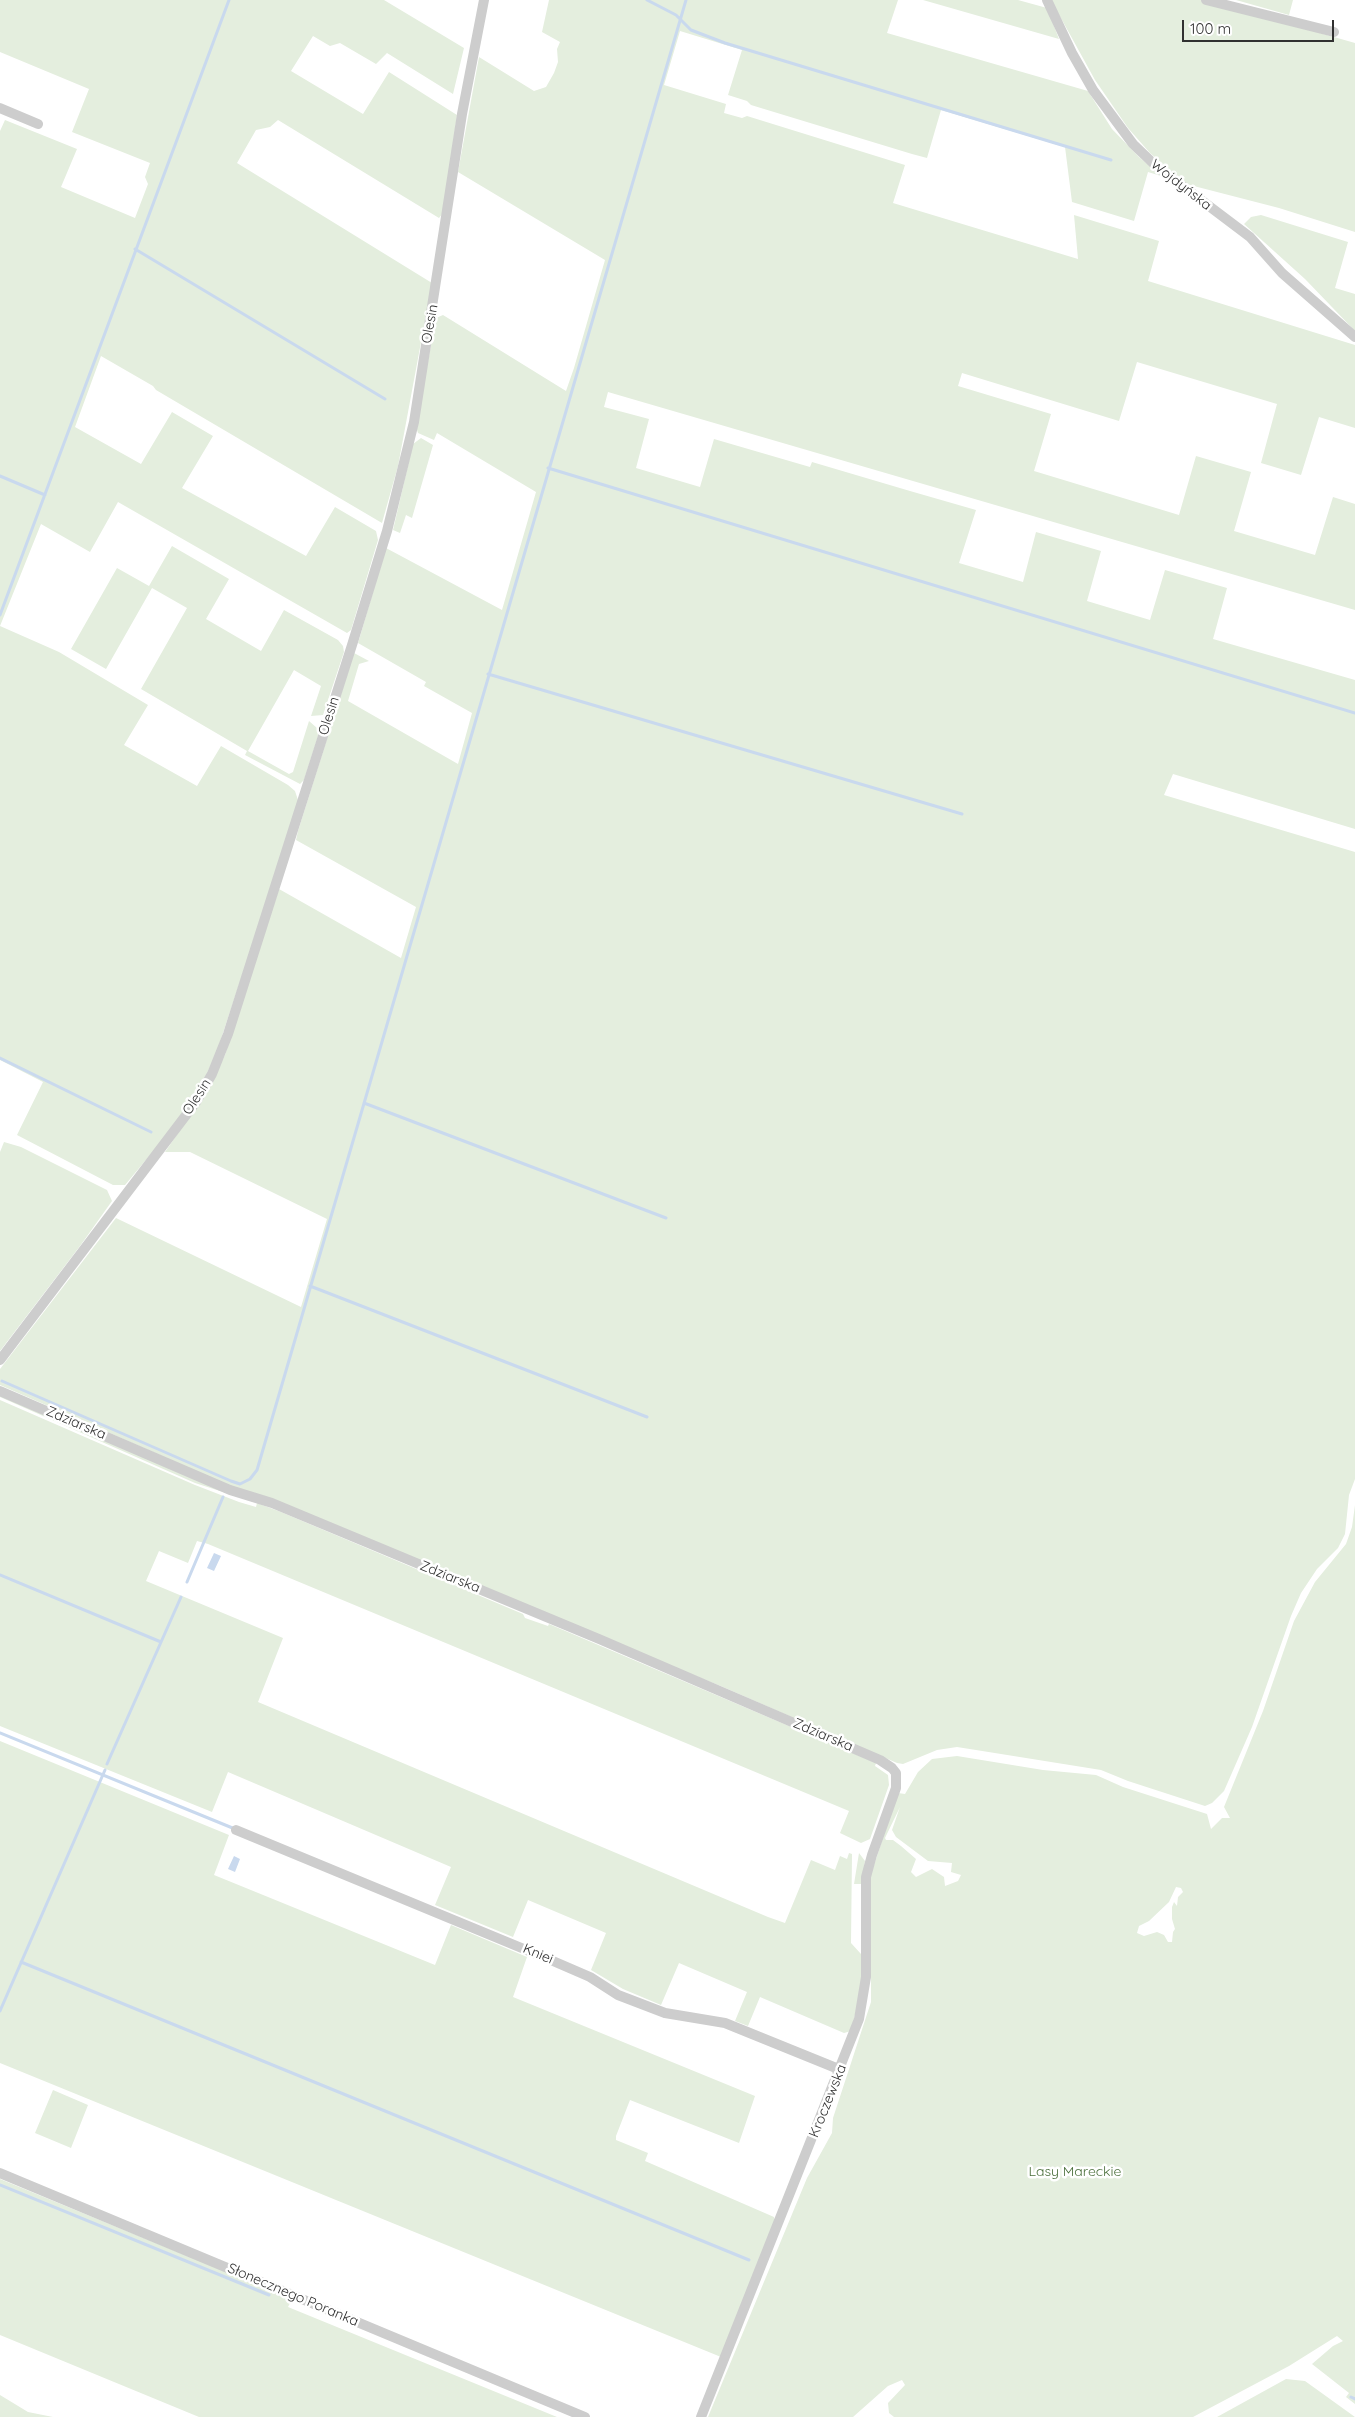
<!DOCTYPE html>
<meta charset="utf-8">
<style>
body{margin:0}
#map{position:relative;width:1355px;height:2417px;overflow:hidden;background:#fff;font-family:Quicksand,sans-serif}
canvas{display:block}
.scale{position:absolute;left:1182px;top:20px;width:152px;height:22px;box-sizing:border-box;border:2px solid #303030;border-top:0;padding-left:6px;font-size:15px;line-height:18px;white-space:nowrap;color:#303030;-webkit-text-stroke:4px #fff;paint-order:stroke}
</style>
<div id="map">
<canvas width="1355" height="2417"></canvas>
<div class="scale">100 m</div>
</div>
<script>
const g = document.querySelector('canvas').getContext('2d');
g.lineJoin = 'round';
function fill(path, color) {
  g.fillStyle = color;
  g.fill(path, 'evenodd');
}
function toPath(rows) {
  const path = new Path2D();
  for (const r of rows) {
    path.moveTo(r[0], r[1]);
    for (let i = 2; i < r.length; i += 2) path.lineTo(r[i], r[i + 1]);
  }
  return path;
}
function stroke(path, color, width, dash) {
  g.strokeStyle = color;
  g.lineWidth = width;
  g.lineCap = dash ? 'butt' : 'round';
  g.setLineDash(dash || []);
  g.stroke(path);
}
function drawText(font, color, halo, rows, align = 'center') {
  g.font = font + ' Quicksand,sans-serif';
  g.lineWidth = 5;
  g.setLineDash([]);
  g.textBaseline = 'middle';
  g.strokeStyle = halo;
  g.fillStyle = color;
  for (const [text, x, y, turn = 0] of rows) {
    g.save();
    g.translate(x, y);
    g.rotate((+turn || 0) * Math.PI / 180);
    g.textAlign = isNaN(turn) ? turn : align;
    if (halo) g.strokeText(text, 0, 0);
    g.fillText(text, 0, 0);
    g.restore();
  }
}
const green = toPath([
 [0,0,384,0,464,48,453,94,387,53,376,64,340,43,330,46,313,36,291,71,363,114,389,72,457,115,443,213,439,218,278,120,270,127,256,130,237,163,432,283,398,466,382,523,156,390,153,386,101,356,75,427,141,464,172,412,213,436,182,488,306,556,335,507,376,531,378,540,351,630,347,633,118,502,90,552,41,524,0,626,0,131,5,120,77,149,61,187,135,218,148,184,145,177,150,163,72,132,89,89,0,52],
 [549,0,898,0,887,33,1088,91,1112,129,1139,157,1161,176,1148,172,1134,221,1072,202,1065,147,941,110,927,158,912,154,751,105,747,101,728,95,742,50,680,31,664,85,726,104,724,113,742,118,747,116,905,165,893,203,1078,259,1074,215,1159,241,1148,281,1355,345,1355,428,1319,417,1301,475,1261,463,1277,404,1137,362,1119,421,962,373,958,386,1051,414,1034,471,1179,515,1196,456,1251,472,1234,531,1315,555,1333,497,1355,504,1355,610,608,392,604,407,649,419,636,468,700,487,714,439,810,467,812,462,910,491,976,510,959,563,1023,582,1036,532,1101,551,1087,601,1150,620,1165,570,1227,588,1213,639,1355,680,1355,829,1173,774,1164,795,1355,852,1355,1479,1349,1495,1345,1534,1338,1548,1317,1569,1301,1593,1291,1616,1252,1727,1224,1791,1212,1803,1205,1806,1128,1781,1101,1770,976,1750,957,1747,937,1750,903,1764,897,1763,723,1687,233,1487,0,1385,0,1369,116,1218,301,1307,327,1219,190,1152,165,1152,205,1094,225,1055,279,889,401,958,416,907,296,840,298,831,354,653,369,661,359,664,348,701,458,764,472,713,424,686,426,682,358,643,386,548,502,610,536,492,437,433,434,440,418,433,416,427,436,318,443,315,566,391,574,368,605,260,458,172,479,57,534,91,546,87,554,73,558,62,557,49,560,42,542,32],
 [923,0,1018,0,1047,8,1059,39],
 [1051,0,1204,0,1355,43,1355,232,1279,208,1186,184,1150,153,1128,128,1095,80],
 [1236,0,1293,0,1289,15],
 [1261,215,1348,242,1335,288,1355,294,1355,331,1305,279,1244,224,1251,217],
 [421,438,433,445,412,518,406,515,400,533,393,530,413,444],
 [172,546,229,579,206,619,261,651,284,610,338,640,343,646,344,652,323,715,311,716,321,686,294,670,248,751,289,774,293,772,309,721,317,728,318,736,304,780,300,784,245,755,247,751,141,689,187,608,152,588,106,669,71,649,117,568,149,586],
 [0,626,59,652,148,705,124,745,197,786,221,746,288,785,295,791,299,803,218,1048,203,1083,165,1137,125,1185,113,1185,17,1135,43,1082,0,1060],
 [4,1142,21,1147,107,1190,112,1201,80,1246,0,1351,0,1152],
 [0,1395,254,1502,195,1483,0,1397],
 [0,1400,195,1485,239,1502,256,1507,257,1503,281,1512,523,1614,525,1618,548,1626,549,1624,876,1763,875,1766,888,1775,889,1785,870,1839,861,1843,840,1833,849,1811,208,1544,197,1541,188,1563,159,1551,146,1581,283,1638,258,1702,768,1917,785,1923,811,1860,835,1870,840,1856,847,1859,849,1853,852,1854,851,1943,861,1954,861,1990,851,2031,844,2033,760,1997,748,2026,735,2021,747,1992,679,1963,661,2005,623,1989,591,1970,606,1933,528,1900,513,1937,435,1905,451,1867,228,1772,212,1812,0,1726],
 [1355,1505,1355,2404,1346,2397,1349,2393,1312,2364,1333,2346,1343,2341,1337,2336,1289,2366,1193,2417,894,2417,889,2413,888,2403,905,2385,902,2380,888,2386,853,2417,708,2417,807,2178,832,2133,833,2118,871,2002,871,1874,898,1793,905,1794,918,1772,932,1759,957,1756,1043,1770,1096,1775,1123,1787,1207,1814,1211,1829,1222,1818,1230,1818,1224,1807,1263,1711,1294,1621,1315,1582,1346,1544,1352,1527],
 [900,1807,892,1830,896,1837,928,1861,952,1863,951,1872,961,1875,958,1881,945,1886,944,1877,932,1869,916,1877,911,1872,916,1859,901,1846,893,1840,886,1840,885,1838],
 [1176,1887,1181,1888,1183,1892,1178,1897,1177,1906,1174,1902,1172,1907,1172,1919,1175,1929,1173,1932,1172,1942,1168,1942,1164,1935,1157,1932,1144,1936,1137,1933,1139,1926,1149,1921,1169,1902],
 [0,1741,229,1835,214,1875,435,1965,451,1925,527,1957,513,1997,755,2096,739,2143,630,2100,616,2136,616,2140,648,2153,645,2161,774,2217,775,2221,721,2357,0,2063],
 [859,1853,865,1861,862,1884,854,1884],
 [53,2090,88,2105,71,2148,35,2133],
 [0,2179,292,2299,288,2307,557,2417,199,2417,0,2335],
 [1286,2379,1305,2381,1355,2417,1217,2417],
 [0,2395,28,2412,53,2417,0,2417]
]);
const water = toPath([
 [214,1553,221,1556,214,1571,207,1568],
 [234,1856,240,1859,235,1872,228,1869]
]);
const stream = toPath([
 [647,0,676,15,691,30,725,43,1111,160],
 [135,249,385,399],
 [548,468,1355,713],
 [0,476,45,495],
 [0,615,229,0],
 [488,674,962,814],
 [0,1058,151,1132],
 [364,1103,666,1218],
 [310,1286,647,1417],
 [2,1381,231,1481,240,1484,250,1479,257,1470,686,0],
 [0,1575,161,1642],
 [187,1582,223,1497],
 [0,1733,235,1829],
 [107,1764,181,1597],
 [21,1962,749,2260],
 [0,2011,105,1770],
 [0,2185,269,2295],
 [1351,2397,1355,2399]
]);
const minor = toPath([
 [1047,0,1072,53,1093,90,1133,144,1156,166,1250,237,1282,273,1355,337],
 [1206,0,1334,32],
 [0,108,38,124],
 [0,1360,196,1102,212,1074,228,1034,352,645,387,531,414,422,462,114,484,0],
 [0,1391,230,1490,272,1503,599,1639,880,1760,892,1768,896,1773,896,1788,872,1855,866,1877,866,1977,859,2019,701,2417],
 [236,1830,553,1961,590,1977,618,1995,665,2013,725,2023,841,2070],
 [0,2173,585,2417]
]);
const streetNames = [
 ["Wojdyńska",1181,185,38],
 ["Olesin",430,324,-80],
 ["Olesin",329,716,-72],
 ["Olesin",197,1097,-57],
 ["Zdziarska",76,1423,23],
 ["Zdziarska",450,1577,22],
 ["Zdziarska",823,1735,23],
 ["Kniei",538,1954,23],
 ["Kroczewska",828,2101,-68],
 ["Słonecznego Poranka",293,2295,23]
];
const parkNames = [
 ["Lasy Mareckie",1075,2172]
];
fill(green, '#e4eede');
fill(water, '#c9d9ee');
stroke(stream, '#c9d9ee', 3);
stroke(minor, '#cdcdcd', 10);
drawText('14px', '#303030', '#fff', streetNames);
drawText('14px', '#4a6f3b', '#fff', parkNames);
</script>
